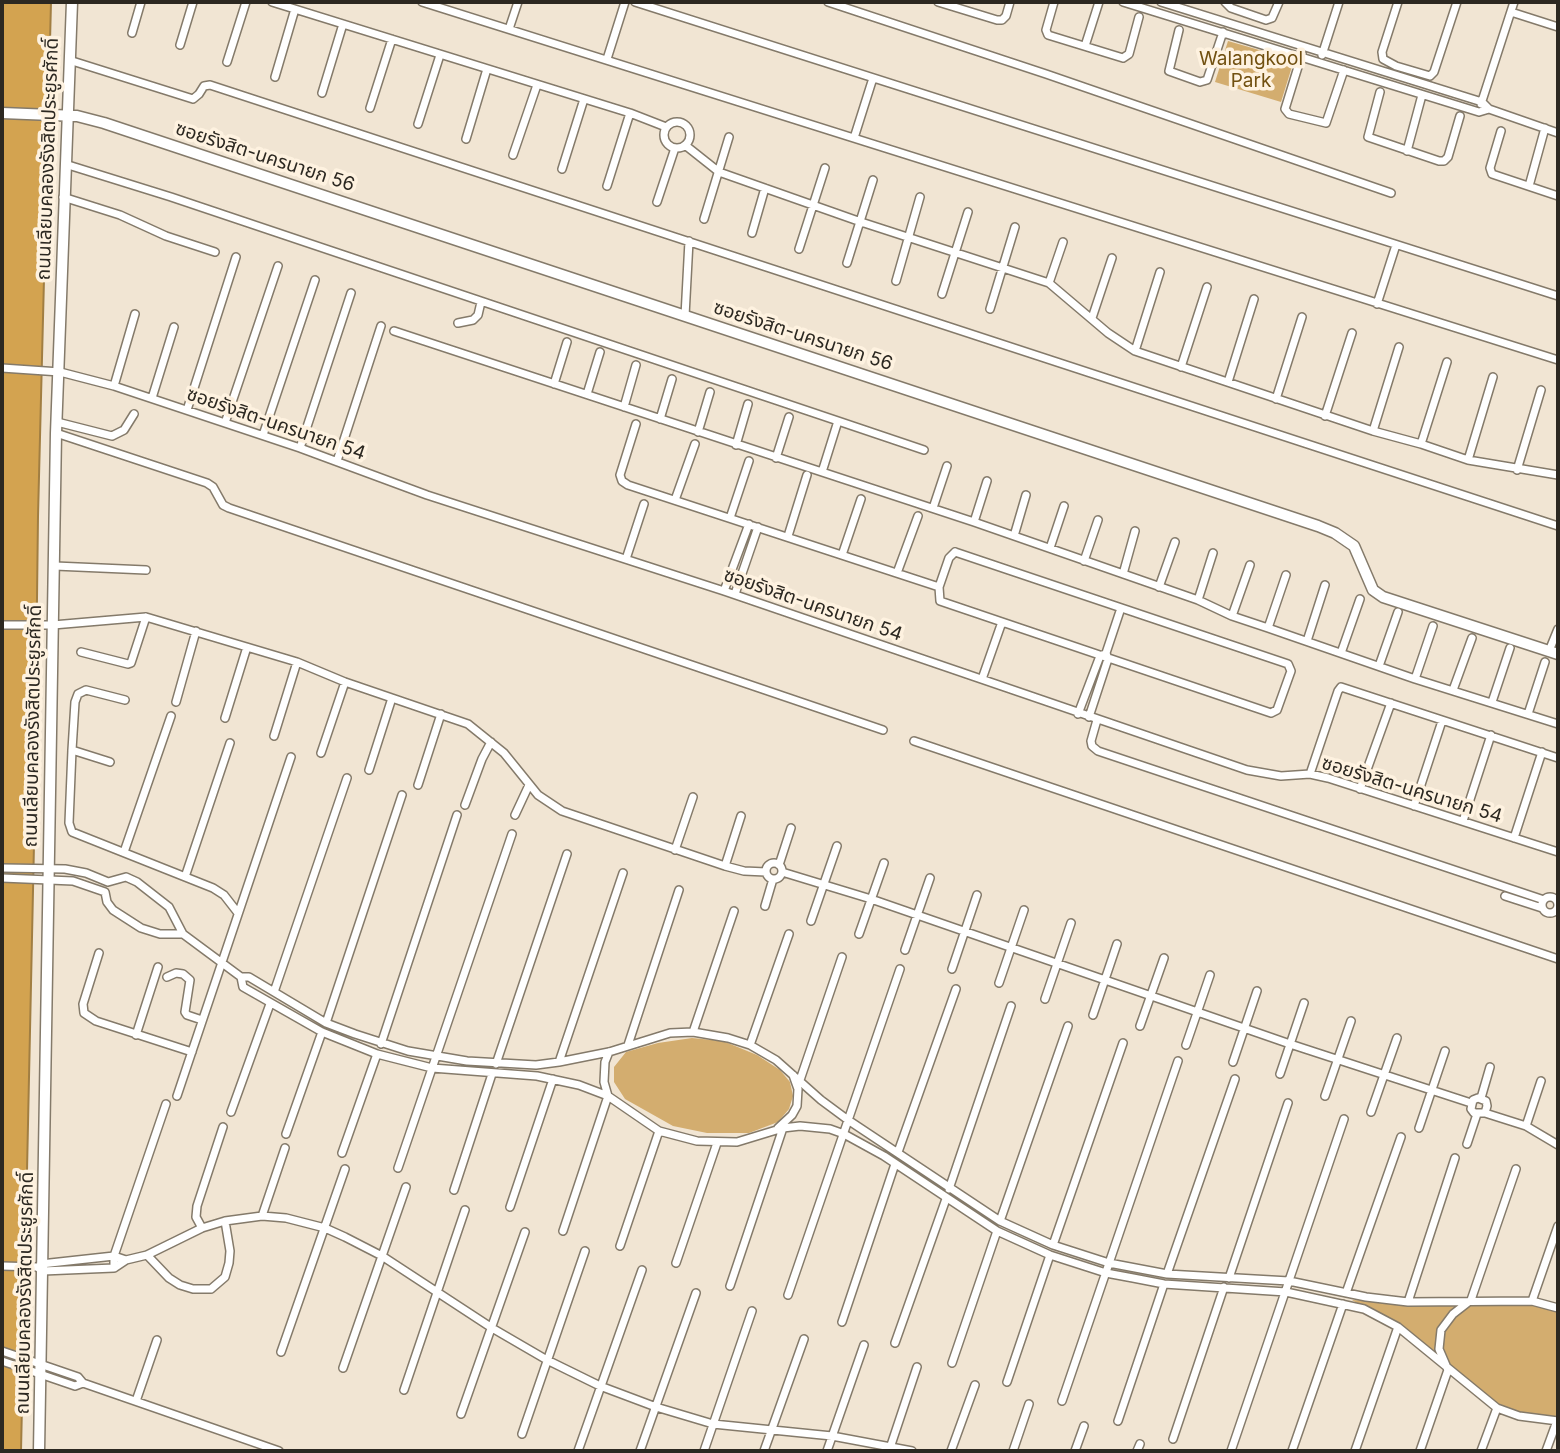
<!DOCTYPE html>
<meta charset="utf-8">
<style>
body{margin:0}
#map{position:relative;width:1560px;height:1453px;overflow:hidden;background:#f1e5d3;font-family:Inter,sans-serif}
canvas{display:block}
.frame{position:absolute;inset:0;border:4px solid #2c2821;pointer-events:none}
</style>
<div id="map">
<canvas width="1560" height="1453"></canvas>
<div class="frame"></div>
</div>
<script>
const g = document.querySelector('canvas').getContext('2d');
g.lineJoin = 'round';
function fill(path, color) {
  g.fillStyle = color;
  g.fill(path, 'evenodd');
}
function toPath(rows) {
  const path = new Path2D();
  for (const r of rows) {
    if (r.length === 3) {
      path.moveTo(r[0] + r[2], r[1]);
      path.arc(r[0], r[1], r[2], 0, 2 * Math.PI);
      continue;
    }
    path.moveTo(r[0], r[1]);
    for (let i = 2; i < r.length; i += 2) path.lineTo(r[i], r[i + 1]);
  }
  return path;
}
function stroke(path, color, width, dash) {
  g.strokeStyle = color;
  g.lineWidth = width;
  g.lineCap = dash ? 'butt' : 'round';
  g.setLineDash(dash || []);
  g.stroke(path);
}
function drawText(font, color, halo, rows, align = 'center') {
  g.font = font + ' Inter,"Noto Sans Thai",sans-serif';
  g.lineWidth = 7;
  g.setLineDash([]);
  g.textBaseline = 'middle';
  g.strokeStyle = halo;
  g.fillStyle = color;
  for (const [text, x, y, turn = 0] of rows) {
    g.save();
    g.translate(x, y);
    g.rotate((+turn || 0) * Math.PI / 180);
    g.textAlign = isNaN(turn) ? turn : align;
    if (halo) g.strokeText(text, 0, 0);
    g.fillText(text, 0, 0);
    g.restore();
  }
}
const green = toPath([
 [1228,41,1294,60,1281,102,1215,82],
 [692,1038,723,1041,757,1055,780,1070,790,1082,793,1096,789,1109,778,1122,749,1133,707,1133,673,1126,625,1099,614,1082,614,1067,626,1052,658,1043],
 [1352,1300,1411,1303,1535,1302,1558,1310,1558,1421,1497,1408,1400,1330]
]);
const water = toPath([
 [2,2,51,2,38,516,34,844,21,1451,2,1451,2,2]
]);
const street = toPath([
 [272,2,630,113,666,127],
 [422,2,1558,360],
 [635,2,1558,296],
 [828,2,1046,74,1391,193],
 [938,2,997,20,1002,20,1006,16,1010,2],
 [1054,2,1046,30,1048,35,1123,58,1129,54,1139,17],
 [1123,2,1479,112,1489,109],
 [1161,2,1482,102,1489,109,1558,133],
 [1225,2,1231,8,1266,20,1272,18,1279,2],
 [1398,2,1382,52,1383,59,1396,66,1430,76,1434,72,1457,2],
 [1511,12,1558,27],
 [509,29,518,2],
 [1179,30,1169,71,1200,82,1207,80,1223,32],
 [132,33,141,2],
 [180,45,193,2],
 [1085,46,1099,2],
 [1302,54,1285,109,1289,114,1326,123,1344,70],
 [1322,55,1339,2],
 [607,59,625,2],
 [69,60,193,99,199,94,204,86,210,85,1558,526],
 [227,62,246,2],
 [275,77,295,9],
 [1380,92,1368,137,1439,161,1444,161,1448,157,1460,116],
 [322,93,343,24],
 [1481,104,1514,2],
 [370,108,392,39],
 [677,135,13],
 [418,124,440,55],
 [1501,131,1490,168,1492,174,1558,196],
 [854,138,873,78],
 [466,139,487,69],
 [685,145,719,172,861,222,1049,283,1108,333,1135,351,1373,431,1421,444,1468,460,1558,475],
 [1407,151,1422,95],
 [513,155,537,85],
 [65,164,171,197,838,421,822,472,974,522,1198,600,1232,616,1268,628,1415,679,1558,724],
 [562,169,584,99],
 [607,186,630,113],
 [1529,186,1545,128],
 [63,197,120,215,166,236,215,252],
 [657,202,675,148],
 [704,219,729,137],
 [752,233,765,188],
 [799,249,825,168],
 [847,263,873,180],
 [896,281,920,197],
 [1049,283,1063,242],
 [942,294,968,212],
 [1377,304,1396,245],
 [990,309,1015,227],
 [685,316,689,241],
 [1092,318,1112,258],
 [458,323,473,320,478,315,481,302],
 [394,331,822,472],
 [1135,351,1160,272],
 [1181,367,1207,287],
 [2,368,60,372,114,386,300,448,427,495,724,591,1247,770,1281,776,1310,774,1328,778,1558,852],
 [1228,382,1254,299],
 [554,384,567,342],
 [114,386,135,314],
 [587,394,600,352],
 [152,398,174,327],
 [1276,399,1302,317],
 [624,407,636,365],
 [187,410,236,257],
 [1325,416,1352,333],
 [660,419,672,379],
 [838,421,924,450],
 [57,422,112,436,124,430,134,414],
 [225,423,278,266],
 [636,424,620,475,622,481,628,485,939,587],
 [1373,431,1399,347],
 [698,432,710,392],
 [56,433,207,483,213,487,223,505,229,508,883,730],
 [263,435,315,280],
 [1421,444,1447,362],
 [736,445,748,404],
 [300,448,351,293],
 [776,458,789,417],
 [1468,460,1493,377],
 [337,461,381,326],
 [1517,470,1541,390],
 [675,500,695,444],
 [933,508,947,466],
 [730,518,749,461],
 [974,522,987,481],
 [788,536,807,475],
 [1014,536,1026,495],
 [1050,548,1064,506],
 [955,552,1288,664,1291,671,1277,710,1271,713,940,601,939,587,949,558,955,552],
 [842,555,861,499],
 [626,559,644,504],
 [1084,561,1098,520],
 [55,566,146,570],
 [897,573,918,516],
 [1123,574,1135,531],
 [1159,587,1175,542],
 [724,591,749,524],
 [735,594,758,527],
 [1198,600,1213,553],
 [1232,616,1250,565],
 [2,625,53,625,146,617,297,662,345,682,468,724,504,753,538,795,562,811,725,866,744,871,766,872],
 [1268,628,1286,575],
 [1307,641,1325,585],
 [1549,651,1558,629],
 [81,652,128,664,131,663,146,617],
 [1341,653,1360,599],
 [1379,666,1398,612],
 [982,679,1002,622],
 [1415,679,1433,626],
 [1453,690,1472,638],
 [125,700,86,690,78,694,75,702,72,750,69,823,72,832,213,888,224,895,238,913],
 [176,702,196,631],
 [1492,702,1510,648],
 [1078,714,1100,656,1102,655],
 [1528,714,1545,662],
 [1089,717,1108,659,1106,653,1121,608],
 [225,718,247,647],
 [1097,720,1091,741,1092,746,1098,751,1544,900],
 [274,736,297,662],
 [914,741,1558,959],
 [72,750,110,762],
 [321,753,345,682],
 [369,770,392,698],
 [1310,774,1338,691,1341,687,1558,758],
 [418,785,441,714],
 [1360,789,1391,703],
 [465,805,482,759,491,742],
 [1414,806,1442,721],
 [515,815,529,785],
 [1463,821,1491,735],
 [1514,838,1542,752],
 [675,850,693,797],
 [124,852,171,716],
 [774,871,8],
 [779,865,791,828],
 [725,866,741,816],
 [2,868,65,869,86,873,108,882,126,877,137,882,169,907,183,934,241,977,243,987,322,1032,377,1054,432,1068,537,1076,579,1085,608,1096,659,1131,697,1141,737,1142,783,1128,800,1126,830,1129,844,1134,884,1156,997,1231,1050,1255,1106,1273,1133,1278,1164,1284,1286,1292,1364,1309,1398,1327,1497,1408,1519,1416,1558,1421],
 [782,872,871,899,1290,1044,1471,1103],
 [185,877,230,743],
 [2,878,73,881,105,892,107,902,113,910,141,928,160,934,183,934],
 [1505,896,1542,908],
 [1550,905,8],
 [765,906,773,879],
 [811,921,837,846],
 [859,934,884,863],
 [905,950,930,878],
 [99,953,83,1004,84,1013,96,1021,192,1052],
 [952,969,977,895],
 [167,977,176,973,183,974,190,980,185,1012,187,1015,202,1020],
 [241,977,249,977,326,1023,355,1034,408,1051,467,1061,536,1065,559,1062,609,1052,670,1033,693,1032,728,1038,750,1045,776,1060,821,1100,848,1120,1000,1221,1053,1245,1109,1263,1167,1274,1289,1281,1366,1297,1408,1302,1532,1301,1558,1308],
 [999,983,1024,910],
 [274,992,347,778],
 [1045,999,1071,923],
 [1093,1015,1117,944],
 [326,1023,402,795],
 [1140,1026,1164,958],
 [693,1032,734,911],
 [136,1035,158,967],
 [381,1044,457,815],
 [628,1045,679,890],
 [750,1045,789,934],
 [1186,1045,1210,975],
 [559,1062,623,873],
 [1233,1062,1257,991],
 [496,1064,567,854],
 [1280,1074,1304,1003],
 [800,1080,842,957],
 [177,1096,291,757],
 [1325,1096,1351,1021],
 [1481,1098,1490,1067],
 [231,1112,270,1004],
 [1371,1112,1397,1038],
 [1485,1113,1487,1106,1486,1101,1478,1098,1473,1100,1471,1109,1474,1113,1485,1113,1526,1126,1558,1145],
 [1526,1126,1541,1081],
 [778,1128,792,1115,797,1106,798,1089,793,1075],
 [1419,1128,1445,1051],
 [286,1134,322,1032],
 [1467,1144,1477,1114],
 [898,1152,956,989],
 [342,1153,377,1054],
 [398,1168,512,834],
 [949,1189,1011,1006],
 [454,1190,492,1074],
 [510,1207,553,1079],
 [262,1216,285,1148],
 [1000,1221,1068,1026],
 [202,1228,196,1217,197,1206,223,1127],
 [563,1231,608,1096,604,1082,605,1062,609,1052],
 [1053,1245,1123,1043],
 [620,1246,659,1131],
 [147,1255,169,1278,180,1285,193,1289,211,1289,225,1277,229,1263,230,1251,225,1221],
 [676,1263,717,1143],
 [41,1264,114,1256,126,1260],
 [2,1266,37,1267,43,1271,114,1268,126,1260,147,1255,202,1228,225,1221,262,1216,286,1218,325,1228,345,1237,382,1256,492,1328,547,1360,600,1386,656,1407,713,1424,832,1436,912,1451],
 [114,1268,114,1256,166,1104],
 [1167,1274,1235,1079],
 [1229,1278,1288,1103],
 [730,1286,783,1128],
 [1346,1293,1401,1137],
 [788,1295,900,969],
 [1532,1301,1558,1226],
 [1408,1302,1455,1158],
 [842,1322,895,1164],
 [895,1343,946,1199],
 [2,1351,78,1377,83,1383,279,1451],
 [281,1352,345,1169],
 [2,1361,75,1386,83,1383],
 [952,1363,997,1231],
 [343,1368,406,1187],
 [1007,1382,1050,1255],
 [404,1390,465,1210],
 [136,1401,157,1340],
 [1062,1401,1178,1061],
 [461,1414,525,1232],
 [1118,1421,1164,1284],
 [522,1434,585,1251],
 [1173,1439,1224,1287],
 [578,1451,642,1270],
 [640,1451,696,1293],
 [704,1451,752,1311],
 [764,1451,804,1339],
 [827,1451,864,1345],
 [889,1451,917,1367],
 [951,1451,975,1385],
 [1013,1451,1029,1404],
 [1075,1451,1084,1426],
 [1137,1451,1140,1444],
 [1231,1451,1344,1119],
 [1292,1451,1343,1304],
 [1355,1451,1398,1327],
 [1420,1451,1448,1370,1439,1349,1441,1330,1453,1314,1471,1300,1516,1169],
 [1481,1451,1497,1408],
 [1546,1451,1557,1421]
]);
const secondary = toPath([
 [2,113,77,116,104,123,1318,526,1335,533,1354,546,1373,590,1383,597,1558,654],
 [39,1451,56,433,72,2]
]);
const parkNames = [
 ["Walangkool",1251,59],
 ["Park",1251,81]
];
const streetNames = [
 ["ซอยรังสิต-นครนายก 56",265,157,18],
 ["ถนนเลียบคลองรังสิตประยูรศักดิ์",48,159,-88],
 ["ซอยรังสิต-นครนายก 56",803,336,18],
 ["ซอยรังสิต-นครนายก 54",276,424,19],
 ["ซอยรังสิต-นครนายก 54",813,605,19],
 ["ถนนเลียบคลองรังสิตประยูรศักดิ์",33,726,-89],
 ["ซอยรังสิต-นครนายก 54",1412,790,17],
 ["ถนนเลียบคลองรังสิตประยูรศักดิ์",25,1293,-89]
];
fill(green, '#d3ad6f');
fill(water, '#d3a350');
stroke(water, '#a17e42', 2);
stroke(street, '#847a6a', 10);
stroke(secondary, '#847a6a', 13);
stroke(street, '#fff', 7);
stroke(secondary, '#fff', 10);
drawText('19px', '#715010', '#fef2e0', parkNames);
drawText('19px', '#2c2821', '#fef2e0', streetNames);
</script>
